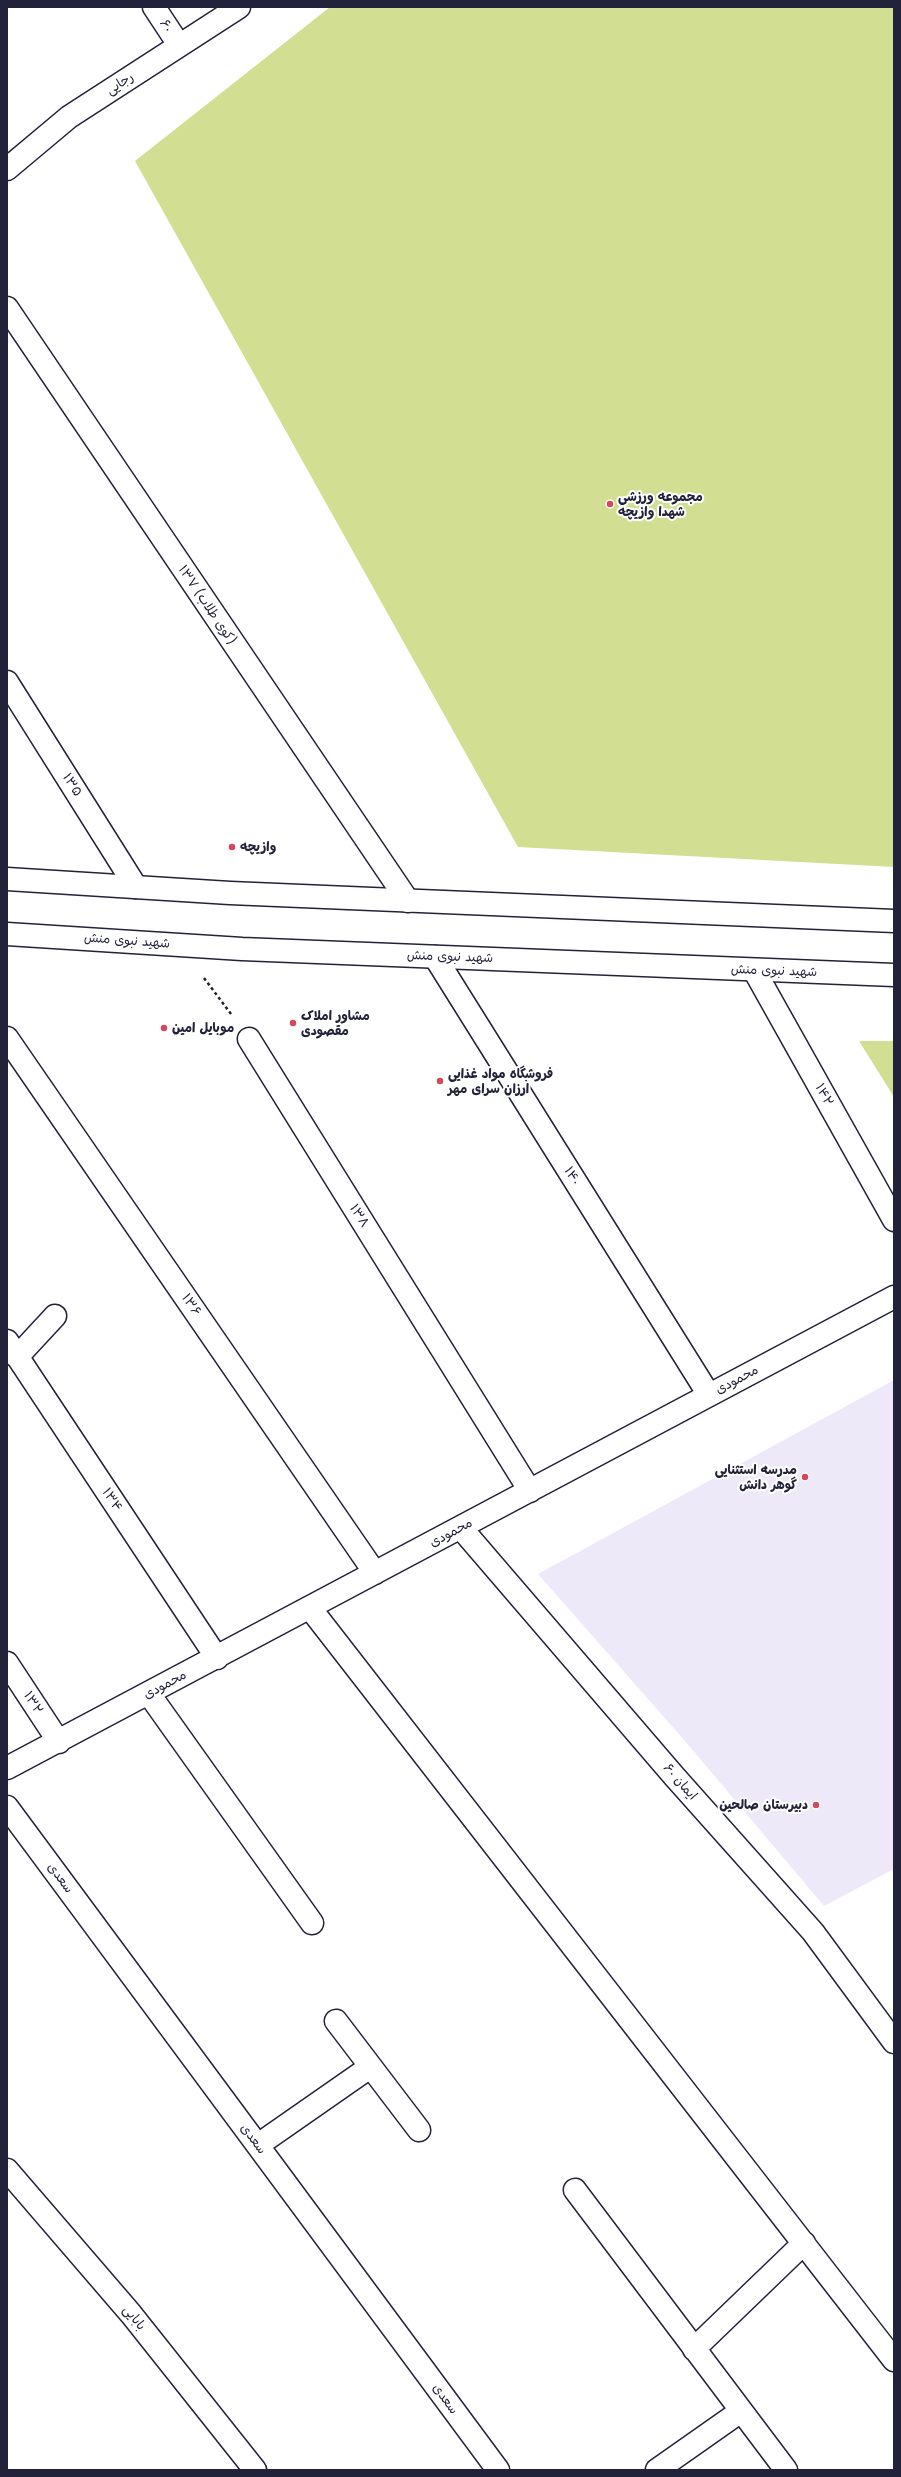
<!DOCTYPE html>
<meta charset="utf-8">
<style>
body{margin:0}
#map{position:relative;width:901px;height:2477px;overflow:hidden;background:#fff;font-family:"Playpen Sans",sans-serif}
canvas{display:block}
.frame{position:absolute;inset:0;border:8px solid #22223b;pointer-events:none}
</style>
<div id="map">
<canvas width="901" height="2477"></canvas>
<div class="frame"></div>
</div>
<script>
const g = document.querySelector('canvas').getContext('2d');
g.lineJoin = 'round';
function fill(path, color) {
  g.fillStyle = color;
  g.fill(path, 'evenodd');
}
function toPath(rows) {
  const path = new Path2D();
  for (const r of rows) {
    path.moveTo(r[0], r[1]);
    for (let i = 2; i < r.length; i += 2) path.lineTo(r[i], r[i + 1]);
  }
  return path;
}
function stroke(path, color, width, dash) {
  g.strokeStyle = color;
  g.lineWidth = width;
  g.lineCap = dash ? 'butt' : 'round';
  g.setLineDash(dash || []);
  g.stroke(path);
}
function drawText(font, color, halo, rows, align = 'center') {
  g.font = font + ' "Playpen Sans","Playpen Sans Arabic",sans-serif';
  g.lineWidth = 4;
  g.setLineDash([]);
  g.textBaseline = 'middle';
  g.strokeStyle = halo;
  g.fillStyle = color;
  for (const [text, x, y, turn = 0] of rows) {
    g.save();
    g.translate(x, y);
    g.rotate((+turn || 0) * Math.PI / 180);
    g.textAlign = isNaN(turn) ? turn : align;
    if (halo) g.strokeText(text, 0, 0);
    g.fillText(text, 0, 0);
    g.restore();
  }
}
const built = toPath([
 [894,1380,894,1869,824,1906,685,1741,538,1574]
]);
const green = toPath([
 [330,7,894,7,894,867,518,847,135,161],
 [859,1041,894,1041,894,1097]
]);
const path = toPath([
 [204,978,231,1014]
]);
const minor = toPath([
 [154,7,179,45],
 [7,308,408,901],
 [7,682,136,887],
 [435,957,709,1395],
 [754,970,894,1220],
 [7,1038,375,1573],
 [249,1039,530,1491],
 [7,1341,217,1658],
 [17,1357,55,1316],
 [461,1528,674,1776,813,1932,894,2042],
 [310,1608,894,2360],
 [7,1663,59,1742],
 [149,1694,312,1923],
 [7,1768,894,1297],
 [7,1807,498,2470],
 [336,2021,419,2130],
 [258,2145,370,2067],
 [7,2170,131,2314,255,2470],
 [575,2190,786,2470],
 [694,2349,804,2243],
 [657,2470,741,2411]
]);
const tertiary = toPath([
 [7,169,69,117,239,7]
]);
const secondary = toPath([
 [7,879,230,893,894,921],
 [7,934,242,949,894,975]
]);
const markers = [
 [610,504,4,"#d1495b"],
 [232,847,4,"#d1495b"],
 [293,1023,4,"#d1495b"],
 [164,1028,4,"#d1495b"],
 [440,1081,4,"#d1495b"],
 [805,1477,4,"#d1495b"],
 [816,1805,4,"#d1495b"]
];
const streetNames = [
 ["۶۰",166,26,57],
 ["رجایی",120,84,-33],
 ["۱۳۷ (کوی طلاب)",207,605,56],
 ["۱۳۵",72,785,58],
 ["شهید نبوی منش",127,941,4],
 ["شهید نبوی منش",450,957,2],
 ["شهید نبوی منش",774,971,2],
 ["۱۴۲",824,1095,61],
 ["۱۴۰",572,1176,58],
 ["۱۳۸",359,1216,58],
 ["۱۳۶",191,1305,56],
 ["محمودی",737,1380,-28],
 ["۱۳۴",112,1500,56],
 ["محمودی",451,1533,-28],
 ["محمودی",165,1685,-28],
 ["۱۳۲",33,1703,57],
 ["ایمان ۶۰",680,1782,49],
 ["سعدی",60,1878,53],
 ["سعدی",253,2139,53],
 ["بابایی",134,2318,51],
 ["سعدی",445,2399,54]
];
const poiNames = [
 ["مجموعه ورزشی",618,497],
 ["شهدا وازیچه",618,512],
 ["وازیچه",240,847],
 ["مشاور املاک",301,1016],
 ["مقصودی",301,1031],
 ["موبایل امین",172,1028],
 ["فروشگاه مواد غذایی",448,1074],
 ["ارزان سرای مهر",448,1089],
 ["مدرسه استثنایی",797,1470,"right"],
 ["گوهر دانش",797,1485,"right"],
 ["دبیرستان صالحین",808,1805,"right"]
];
fill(built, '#eee9f8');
fill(green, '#d2de91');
stroke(minor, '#22223b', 25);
stroke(tertiary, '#22223b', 25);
stroke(secondary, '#22223b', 25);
stroke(path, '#22223b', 2.5, [3, 3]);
stroke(minor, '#fff', 22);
stroke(tertiary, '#fff', 22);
stroke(secondary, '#fff', 22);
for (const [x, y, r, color] of markers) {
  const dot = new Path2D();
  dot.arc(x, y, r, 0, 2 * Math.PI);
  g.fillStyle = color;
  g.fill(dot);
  stroke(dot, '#fff', 1.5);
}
drawText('13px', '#22223b', '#fff', streetNames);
drawText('bold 13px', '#22223b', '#fff', poiNames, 'left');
</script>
